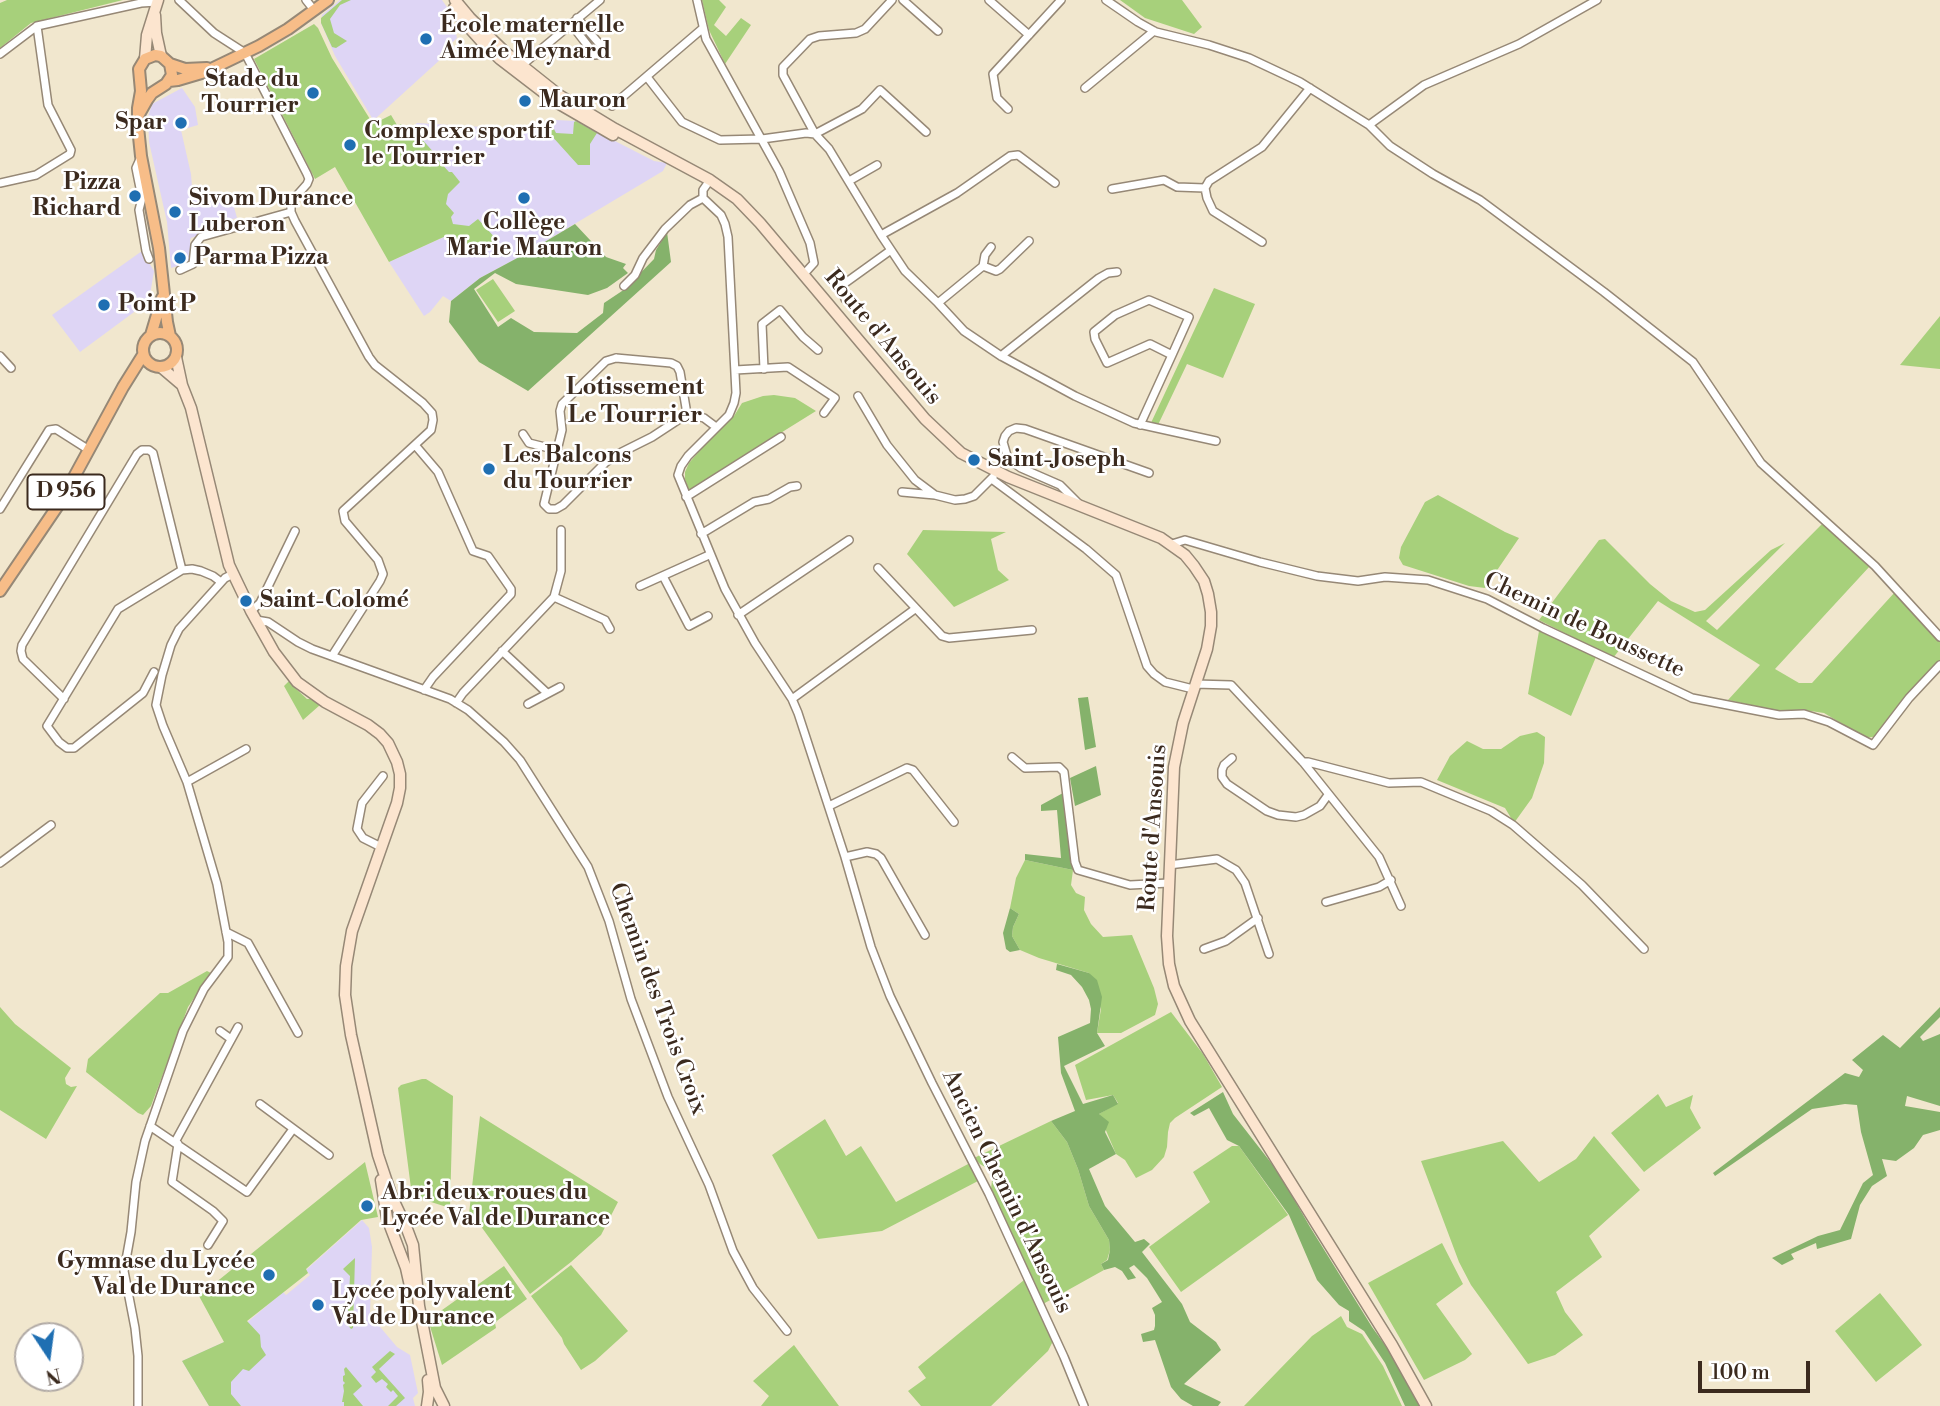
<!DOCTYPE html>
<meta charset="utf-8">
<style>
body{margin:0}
#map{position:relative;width:1940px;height:1406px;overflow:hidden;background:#f1e7ce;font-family:"Libre Bodoni",serif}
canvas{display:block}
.north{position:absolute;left:14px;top:1322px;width:70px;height:70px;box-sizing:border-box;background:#fff;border:2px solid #b1aaa5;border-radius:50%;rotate:167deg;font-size:19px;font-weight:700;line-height:28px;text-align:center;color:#3b2a1e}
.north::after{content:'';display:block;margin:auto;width:24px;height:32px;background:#1f6fb2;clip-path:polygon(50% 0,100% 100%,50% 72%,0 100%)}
.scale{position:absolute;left:1698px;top:1361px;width:112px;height:32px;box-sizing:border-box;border:4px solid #3b2a1e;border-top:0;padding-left:9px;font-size:21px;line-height:24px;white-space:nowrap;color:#3b2a1e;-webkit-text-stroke:5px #fff;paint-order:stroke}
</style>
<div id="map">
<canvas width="1940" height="1406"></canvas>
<div class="north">N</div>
<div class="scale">100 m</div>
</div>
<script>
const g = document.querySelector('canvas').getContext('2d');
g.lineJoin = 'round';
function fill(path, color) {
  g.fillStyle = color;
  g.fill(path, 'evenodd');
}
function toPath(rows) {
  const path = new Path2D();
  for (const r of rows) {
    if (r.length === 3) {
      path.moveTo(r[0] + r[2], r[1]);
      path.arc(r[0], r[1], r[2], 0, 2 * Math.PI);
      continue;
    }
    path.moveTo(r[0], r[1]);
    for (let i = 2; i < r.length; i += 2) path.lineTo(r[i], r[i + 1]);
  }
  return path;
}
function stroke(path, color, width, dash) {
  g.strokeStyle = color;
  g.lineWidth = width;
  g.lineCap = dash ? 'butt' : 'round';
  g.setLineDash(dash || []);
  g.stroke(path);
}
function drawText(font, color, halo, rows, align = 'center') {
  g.font = font + ' "Libre Bodoni",serif';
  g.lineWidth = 5;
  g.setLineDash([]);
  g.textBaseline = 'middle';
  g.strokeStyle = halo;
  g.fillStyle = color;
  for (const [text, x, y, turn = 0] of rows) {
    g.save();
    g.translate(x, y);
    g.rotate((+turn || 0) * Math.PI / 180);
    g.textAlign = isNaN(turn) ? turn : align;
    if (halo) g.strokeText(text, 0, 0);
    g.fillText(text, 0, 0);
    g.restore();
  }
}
const built = toPath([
 [340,0,442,0,451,13,457,38,440,54,442,58,376,118,372,118,335,56,321,23,322,15],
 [182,88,195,107,198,125,181,130,191,174,193,200,208,199,230,192,237,218,226,221,227,225,222,227,191,238,190,240,191,262,171,268,167,222,149,142,148,117,152,104],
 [556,120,576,121,654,161,667,163,663,171,521,256,480,278,451,301,443,296,430,312,424,316,389,262,448,235,399,139,417,123,516,129,517,126,539,127,539,124,549,125],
 [142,251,154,271,149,301,80,352,52,315],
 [362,1220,369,1228,372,1247,370,1315,397,1347,410,1355,418,1393,413,1398,415,1406,209,1406,182,1361,224,1342,283,1292,286,1295,310,1275,306,1270]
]);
const green = toPath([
 [7,0,123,0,31,23,0,48,0,3],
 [342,0,351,0,340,5,330,19,334,33,347,41,336,48,332,47,321,23,321,18],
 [702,0,719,0,726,7,714,25,726,36,741,18,751,25,725,64,709,30],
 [1120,0,1182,0,1202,27,1194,34,1145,18],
 [314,24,318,28,332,58,373,124,391,115,397,125,401,124,406,133,412,128,436,155,438,160,449,172,452,172,460,182,448,194,446,204,454,213,451,217,453,224,469,226,478,219,497,240,488,247,470,250,459,256,448,235,389,262,335,167,315,179,254,59],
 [576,121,597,133,590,144,590,165,578,165,550,134,539,133,540,129,554,129,556,133,573,134,574,122],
 [493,279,515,311,498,322,476,290],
 [1214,288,1255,304,1223,378,1187,364,1157,427,1150,425],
 [1940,316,1940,369,1900,365],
 [774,395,795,398,816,411,689,490,685,479,685,472,689,463,702,448,734,416,742,403,763,396],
 [1438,495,1505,532,1519,538,1485,588,1469,586,1403,565,1399,558,1401,547,1425,502],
 [1822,524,1870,566,1775,669,1799,683,1812,683,1895,592,1940,642,1940,661,1928,672,1891,716,1878,736,1866,738,1824,713,1804,710,1773,710,1728,700,1760,665,1658,601,1613,658,1539,620,1599,540,1605,539,1650,584,1671,601,1695,612,1705,610,1771,550,1785,543,1706,621,1717,630],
 [923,530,1006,532,991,539,998,570,1009,580,954,607,907,554],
 [1539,631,1596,657,1571,716,1528,694],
 [290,680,292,685,307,699,313,699,320,705,303,720,284,686],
 [1537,732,1545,737,1544,763,1532,798,1514,823,1505,808,1437,780,1450,756,1467,741,1483,749,1501,749,1520,736],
 [1025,860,1073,870,1071,885,1076,893,1085,897,1084,910,1091,924,1103,937,1132,935,1154,988,1158,1004,1155,1015,1121,1033,1097,1033,1101,1009,1089,973,1039,958,1020,950,1012,936,1013,927,1019,914,1010,908,1016,878],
 [207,971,211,973,188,1007,151,1106,143,1115,138,1113,86,1072,88,1059,160,993,168,993],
 [0,1007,15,1024,71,1068,65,1078,66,1084,71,1087,77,1086,46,1139,0,1110],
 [1171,1012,1203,1054,1222,1087,1175,1118,1170,1123,1168,1132,1167,1147,1164,1157,1152,1170,1136,1178,1125,1160,1116,1154,1099,1114,1118,1103,1113,1095,1086,1100,1075,1065],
 [422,1079,426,1079,453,1096,450,1208,412,1196,398,1088,401,1085],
 [1658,1094,1666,1107,1693,1095,1690,1108,1701,1128,1644,1172,1611,1133],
 [480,1116,618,1202,601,1235,571,1262,530,1294,480,1225,469,1214],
 [825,1119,846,1156,861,1146,896,1202,970,1163,978,1181,882,1231,818,1239,772,1155],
 [1051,1121,1067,1142,1078,1169,1089,1206,1109,1240,1110,1250,1107,1260,1101,1264,1104,1270,1043,1304,991,1189,993,1172,980,1164,974,1158],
 [1594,1136,1640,1190,1589,1236,1602,1257,1556,1292,1565,1312,1583,1335,1555,1355,1528,1364,1471,1285,1459,1262,1421,1161,1503,1141,1539,1182,1576,1159],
 [1232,1146,1239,1146,1288,1215,1181,1292,1149,1247,1210,1202,1193,1172],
 [365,1162,378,1217,361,1220,306,1269,308,1273,247,1321,260,1335,261,1347,266,1355,249,1371,243,1369,231,1382,231,1394,241,1406,209,1406,182,1361,224,1342,199,1296],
 [1442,1243,1463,1284,1436,1304,1472,1354,1465,1360,1424,1380,1368,1283],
 [355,1258,353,1328,351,1329,347,1324,347,1319,351,1316,348,1312,350,1276,343,1269],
 [571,1265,628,1331,595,1361,581,1370,564,1344,562,1338,531,1296],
 [504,1266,527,1299,498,1320,495,1323,496,1328,442,1365,428,1320],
 [1024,1280,1053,1341,1048,1351,991,1406,921,1406,908,1391,926,1378,918,1367],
 [1880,1293,1922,1345,1876,1382,1835,1331],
 [1341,1316,1347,1327,1362,1334,1383,1366,1402,1406,1244,1406,1312,1336],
 [794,1345,839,1406,761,1406,769,1396,753,1381],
 [390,1351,395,1354,379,1369,405,1398,396,1406,388,1406,398,1396,393,1390,391,1392,386,1387,388,1384,382,1379,376,1383,371,1377,376,1372,372,1367],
 [346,1367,362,1386,353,1394,363,1406,344,1406,344,1402,342,1402,344,1391,343,1385,345,1383,343,1381,343,1376,345,1375,344,1369]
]);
const forest = toPath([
 [575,224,606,257,626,264,623,268,628,273,607,288,588,295,516,284,495,273,474,289,498,327,511,318,534,332,577,333,603,313,604,303,625,289,654,259,656,250,667,232,671,262,528,391,479,362,449,322,451,301,480,278,521,256],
 [1088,697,1096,747,1085,750,1078,698],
 [1096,766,1101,795,1075,806,1070,778],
 [1063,793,1073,870,1025,860,1025,854,1061,858,1057,810,1041,811,1041,805],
 [1010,908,1019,914,1013,927,1012,936,1020,950,1010,952,1006,949,1003,933],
 [1057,964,1089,973,1097,980,1102,997,1097,1033,1105,1046,1064,1066,1083,1104,1113,1095,1118,1104,1099,1114,1109,1122,1105,1132,1116,1154,1089,1169,1105,1206,1135,1242,1144,1239,1150,1244,1142,1252,1182,1304,1190,1322,1216,1342,1221,1350,1184,1384,1221,1402,1218,1406,1193,1406,1181,1399,1171,1387,1155,1340,1143,1342,1141,1334,1154,1330,1155,1326,1155,1315,1152,1308,1162,1302,1147,1278,1134,1265,1129,1268,1136,1278,1128,1280,1122,1271,1115,1267,1104,1270,1101,1264,1108,1260,1110,1250,1109,1240,1089,1206,1078,1169,1067,1142,1051,1121,1075,1111,1061,1073,1058,1037,1090,1023,1091,1009,1089,1000,1082,987,1071,975,1056,970],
 [1940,1007,1940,1017,1920,1037,1923,1041,1940,1034,1940,1106,1907,1096,1905,1106,1940,1112,1940,1130,1923,1135,1914,1148,1896,1161,1882,1159,1887,1176,1872,1186,1860,1205,1851,1239,1817,1249,1816,1243,1791,1254,1794,1259,1782,1265,1772,1258,1818,1236,1840,1230,1863,1183,1873,1175,1861,1132,1857,1105,1845,1104,1812,1109,1715,1176,1713,1173,1845,1073,1859,1077,1863,1070,1852,1060,1883,1035,1900,1048],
 [1223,1092,1233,1114,1279,1173,1310,1227,1372,1327,1393,1356,1420,1406,1405,1406,1385,1363,1364,1331,1349,1321,1349,1311,1339,1305,1317,1280,1289,1215,1239,1146,1227,1140,1209,1108,1194,1116,1190,1113]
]);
const street = toPath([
 [179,0,214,33,245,53,307,174,309,179,307,184,291,202,291,212,295,221,369,357,375,365,423,403,432,413,433,420,431,430,343,511,345,521,378,560,383,574,380,581,332,656],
 [306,0,314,10],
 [697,0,706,39,779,171,810,243,814,263,804,274],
 [892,0,865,29,856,33,819,36,810,39,783,67,783,75,815,134,862,109,880,90,926,132],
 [903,0,938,31],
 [989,0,1029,35],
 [1106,0,1138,22,1156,32,1209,45,1249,58,1300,82,1369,125,1390,146,1433,174,1480,200,1604,292,1693,362,1761,463,1875,566,1940,637],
 [571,24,595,55,603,54,603,48,577,18],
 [0,54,37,26,141,3,157,2],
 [521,66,600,0],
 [647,77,682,122,720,140,762,139,806,133,815,134,829,149,881,235,905,271,938,303,964,331,1001,356,1075,396,1134,423,1216,441],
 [1085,88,1154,31],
 [612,106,702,29],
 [1008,109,997,98,993,74,1061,0],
 [1369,125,1424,85,1519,44,1597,0],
 [141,157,136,168,142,198,139,210,146,251,149,259],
 [849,181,877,165],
 [0,183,36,175,70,154,71,150,48,105,37,26],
 [1112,189,1164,180,1177,187,1205,188],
 [703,198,721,215,725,224,728,237,736,393,734,403,729,415,688,456,681,466,678,475,725,589,755,643,792,699,798,713,845,857,871,947,890,996,932,1083,989,1194,1064,1357,1084,1406],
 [703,198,703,190,710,180],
 [881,235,957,193,1010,156,1018,155,1055,183],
 [1262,242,1213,211,1207,198,1205,188,1209,181,1262,147,1310,88],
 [983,266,996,271,1000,269,1029,241],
 [180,270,193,264,195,245,201,237,291,212],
 [624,286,635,275,643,258,665,229,690,205,703,198],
 [845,299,841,286,891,250],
 [938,303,983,266,985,255,991,247],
 [0,356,11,368],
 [1001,356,1099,278,1108,273,1117,272],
 [616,358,671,363,677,366,680,372,687,414,652,437,618,454,606,462,563,505,556,509,549,509,544,504,562,430,560,411,562,404,606,361,616,358],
 [764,369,762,324,780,310,803,337,818,350],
 [735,370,788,367,835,398,824,413],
 [858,396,887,445,915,480,935,495],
 [687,414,704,418,716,427],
 [1140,425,1172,355,1189,317,1149,300,1115,315,1094,332,1095,339,1107,363,1150,344,1172,355],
 [523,434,529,443,557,450],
 [415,445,438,472,473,551,488,556,511,589,511,594,433,677,424,690],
 [993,480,1086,549,1116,575,1147,666,1154,674,1165,682,1193,689],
 [902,492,935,495,955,500,965,499,974,496,993,477],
 [686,497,781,437],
 [1078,503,1060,485,1021,468,1008,459,1003,442,1005,436,1009,431,1016,428,1025,429,1149,473],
 [0,509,49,430,56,429,89,450],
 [701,534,754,502,769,499,790,487,797,486],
 [1172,544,1185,540,1260,562,1317,576,1358,581,1385,577,1428,580,1487,599,1543,628,1692,698,1779,715,1804,714,1829,722,1873,745,1909,698,1940,665],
 [878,568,942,636,949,638,1032,630],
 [663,576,689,626,708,616],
 [640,586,709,555],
 [554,597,605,620,610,629],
 [251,611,260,603,295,531],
 [738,615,849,540],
 [256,620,268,622,298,642,312,649,450,699,468,710,504,742,520,760,588,867,609,921,631,999,668,1097,709,1185,733,1251,753,1288,787,1331],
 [502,651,547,693],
 [154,672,143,693,74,748,67,748,59,742,47,726,118,609,182,570,192,569,201,571,213,576,221,582],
 [1195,684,1231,685,1303,762,1379,857,1401,906],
 [64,699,23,659,21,651,22,645,137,454,142,450,149,450,153,453,182,570],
 [792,699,915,609],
 [456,703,463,693,554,597,561,571,561,530],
 [528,704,560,687],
 [1012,757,1025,768,1059,767,1064,772,1075,862,1078,870,1130,885,1169,883],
 [1232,758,1224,765,1222,770,1222,777,1227,784,1267,811,1278,815,1296,817,1304,815,1320,806,1328,795],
 [1303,762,1308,762,1389,783,1421,782,1491,811,1513,825,1582,885,1644,949],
 [187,782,246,749],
 [829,806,907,768,913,770,954,822],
 [381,847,363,838,357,829,362,803,383,776],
 [845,857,867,852,876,854,881,858,925,935],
 [0,863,51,825],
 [1169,865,1217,859,1236,870,1245,883,1269,954],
 [1326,902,1379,887,1391,880],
 [226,932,248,943,298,1033],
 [1204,949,1226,941,1258,918],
 [220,1031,231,1039],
 [260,1104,329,1155],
 [150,1126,247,1192,293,1129],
 [175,1142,238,1027],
 [178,1144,172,1182,213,1211,223,1221,208,1245],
 [138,1406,138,1356,135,1328,124,1271,131,1232,136,1182,145,1141,183,1031,204,989,228,957,228,942,217,884,187,782,163,726,156,705,162,675,171,645,179,629,225,578,233,574]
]);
const secondary = toPath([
 [455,0,470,18,505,52,559,95,615,129,710,180,737,199,760,223,925,419,961,453,1008,477,1161,538,1185,555,1194,566,1204,581,1208,594,1211,612,1211,626,1207,649,1183,723,1174,767,1167,936,1169,964,1174,986,1190,1021,1392,1345,1426,1406],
 [454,8,464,22,481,41,500,59,556,102,613,135],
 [155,15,156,33,161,56],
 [145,59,147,35,158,0],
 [176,357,182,385,191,408,229,565,251,611,274,652,297,682,325,702,368,725,380,734,388,743,397,762,400,774,400,788,397,803,352,931,346,966,345,995,351,1035,378,1155,392,1197,407,1229,413,1245,419,1306,435,1388,444,1406],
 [162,368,182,385],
 [381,1180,387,1218,406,1268,410,1286],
 [427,1406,429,1392,428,1380]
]);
const primary = toPath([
 [170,64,185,69,207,68],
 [169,81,178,80,205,72,259,46,288,29,328,0],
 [138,116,147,100,152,93,166,84,172,75,170,64,161,56,155,55,145,59,139,69,141,91,138,108,138,127,141,156,159,248,167,322,170,336],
 [160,350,17],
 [151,335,162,298],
 [0,591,61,501,123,387,143,355]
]);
const markers = [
 [426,39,7,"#1f6fb2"],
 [313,93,7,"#1f6fb2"],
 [525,101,7,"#1f6fb2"],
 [181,123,7,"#1f6fb2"],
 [350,145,7,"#1f6fb2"],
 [135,196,7,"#1f6fb2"],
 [524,198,7,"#1f6fb2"],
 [175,212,7,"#1f6fb2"],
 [180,258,7,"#1f6fb2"],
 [104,305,7,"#1f6fb2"],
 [974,460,7,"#1f6fb2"],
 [489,469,7,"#1f6fb2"],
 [246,601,7,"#1f6fb2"],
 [367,1206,7,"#1f6fb2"],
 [269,1275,7,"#1f6fb2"],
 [318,1305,7,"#1f6fb2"]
];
const shields = [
 [66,492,77]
];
const shieldNames = [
 ["D 956",66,492]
];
const poiNames = [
 ["École maternelle",440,26],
 ["Aimée Meynard",440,52],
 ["Stade du",299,80,"right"],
 ["Tourrier",299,106,"right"],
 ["Mauron",539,101],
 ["Spar",167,123,"right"],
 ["Complexe sportif",364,132],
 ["le Tourrier",364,158],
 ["Pizza",121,183,"right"],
 ["Richard",121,209,"right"],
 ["Sivom Durance",189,199],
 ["Luberon",189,225],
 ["Collège",524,223,"center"],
 ["Marie Mauron",524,249,"center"],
 ["Parma Pizza",194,258],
 ["Point P",118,305],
 ["Les Balcons",503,456],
 ["du Tourrier",503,482],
 ["Saint-Joseph",988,460],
 ["Saint-Colomé",260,601],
 ["Abri deux roues du",381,1193],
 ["Lycée Val de Durance",381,1219],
 ["Gymnase du Lycée",255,1262,"right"],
 ["Val de Durance",255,1288,"right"],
 ["Lycée polyvalent",332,1292],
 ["Val de Durance",332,1318]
];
const streetNames = [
 ["Route d'Ansouis",882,338,50],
 ["Chemin de Boussette",1584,626,25],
 ["Route d'Ansouis",1154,828,-86],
 ["Chemin des Trois Croix",657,999,70],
 ["Ancien Chemin d'Ansouis",1006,1192,64]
];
const neighbourhoodNames = [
 ["Lotissement",635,388],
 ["Le Tourrier",635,416]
];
fill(built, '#ded5f5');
fill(green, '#a7d07b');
fill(forest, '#85b26b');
stroke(street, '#968876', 10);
stroke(secondary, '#968876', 13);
stroke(primary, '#968876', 14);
stroke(street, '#fff', 7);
stroke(secondary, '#fce5cf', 10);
stroke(primary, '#f7bd88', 10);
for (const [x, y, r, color] of markers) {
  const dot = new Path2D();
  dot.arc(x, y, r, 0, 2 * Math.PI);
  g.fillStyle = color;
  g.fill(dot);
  stroke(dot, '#fff', 2.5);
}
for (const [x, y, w] of shields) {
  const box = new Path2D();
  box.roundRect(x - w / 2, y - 17.5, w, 35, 5);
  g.fillStyle = '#fff';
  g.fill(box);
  stroke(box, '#3b2a1e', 2);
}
drawText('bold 21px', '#3b2a1e', null, shieldNames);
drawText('bold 23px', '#3b2a1e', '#fff', poiNames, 'left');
drawText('23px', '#3b2a1e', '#fff', streetNames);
drawText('bold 24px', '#3b2a1e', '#fff', neighbourhoodNames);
</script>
